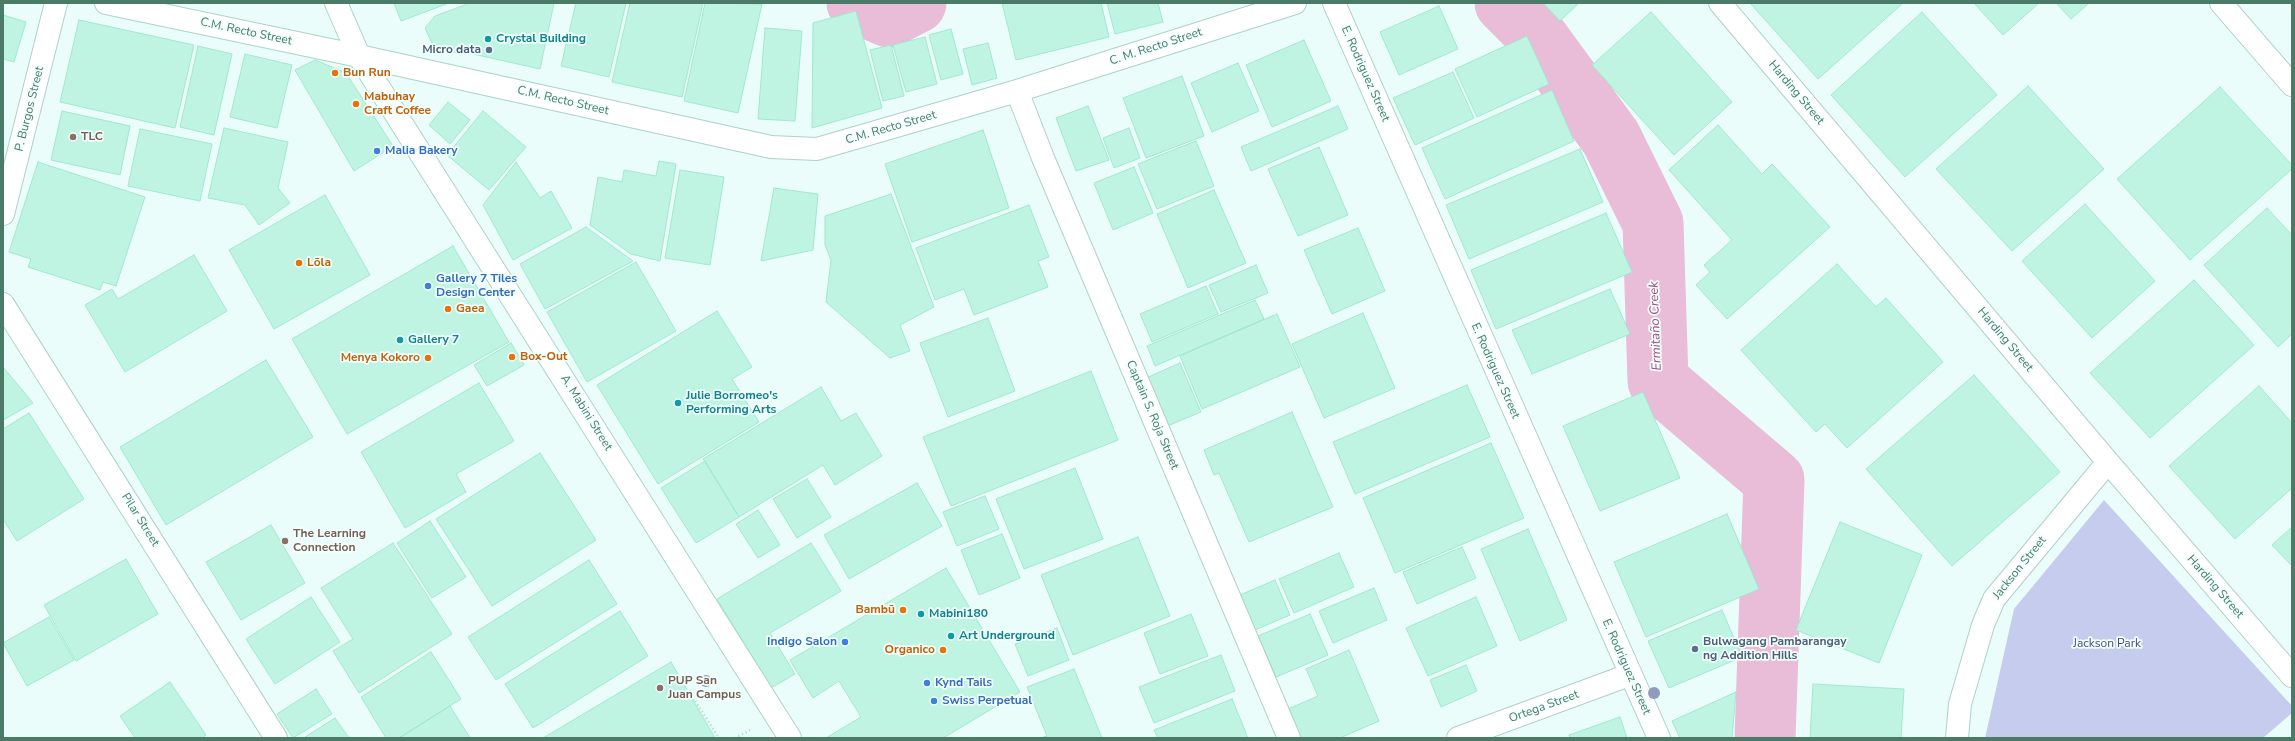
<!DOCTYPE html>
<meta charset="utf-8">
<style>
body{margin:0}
#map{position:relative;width:2295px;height:741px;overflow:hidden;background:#eafdfb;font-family:"Nunito Sans",sans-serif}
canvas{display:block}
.frame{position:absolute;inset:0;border:4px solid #4b7a68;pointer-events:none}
</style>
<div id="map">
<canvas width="2295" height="741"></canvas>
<div class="frame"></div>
</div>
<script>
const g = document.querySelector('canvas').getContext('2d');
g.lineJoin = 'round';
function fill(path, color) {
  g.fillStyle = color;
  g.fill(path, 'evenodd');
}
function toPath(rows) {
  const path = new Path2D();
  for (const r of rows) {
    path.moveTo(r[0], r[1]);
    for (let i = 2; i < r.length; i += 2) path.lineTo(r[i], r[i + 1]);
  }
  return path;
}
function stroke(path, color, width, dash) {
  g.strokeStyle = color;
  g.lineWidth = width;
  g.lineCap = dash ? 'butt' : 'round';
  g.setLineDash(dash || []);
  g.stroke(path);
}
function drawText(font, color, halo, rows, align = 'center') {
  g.font = font + ' "Nunito Sans",sans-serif';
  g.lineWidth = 3.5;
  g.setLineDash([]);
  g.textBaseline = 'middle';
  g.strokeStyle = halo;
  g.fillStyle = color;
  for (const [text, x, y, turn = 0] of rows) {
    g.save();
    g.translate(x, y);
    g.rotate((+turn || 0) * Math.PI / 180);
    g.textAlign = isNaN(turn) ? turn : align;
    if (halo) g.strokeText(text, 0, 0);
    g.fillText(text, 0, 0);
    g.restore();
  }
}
const green = toPath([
 [2104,500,2292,706,2292,713,2263,738,1985,738,2014,609]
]);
const river = toPath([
 [857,3,889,17,916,3],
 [1505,3,1532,30,1611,138,1653,223,1658,381,1774,480,1765,738]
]);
const building = toPath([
 [394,3,449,3,401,21,394,3],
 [470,3,554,3,540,69,473,54,435,50,425,28,435,16,470,3],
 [576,3,626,3,609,77,561,66,576,3],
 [630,3,703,3,682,97,612,82,630,3],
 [705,3,762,4,738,113,684,101,705,3],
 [1002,3,1101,3,1109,37,1016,60,1002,3],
 [1107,3,1158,3,1163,22,1115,34,1107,3],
 [1543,3,1579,3,1560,21,1543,3],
 [1750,3,1903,3,1818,79,1750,3],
 [1974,3,2039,3,2003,35,1974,3],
 [2056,3,2089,3,2071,19,2056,3],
 [1439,6,1458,49,1399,75,1380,32,1439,6],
 [856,11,882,108,812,128,813,23,856,11],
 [1651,12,1732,102,1674,155,1592,65,1651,12],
 [1922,12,1997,95,1905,177,1831,95,1922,12],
 [3,15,26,22,14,62,3,59,3,15],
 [79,20,194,45,175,128,60,102,79,20],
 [765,28,802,31,795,121,758,119,765,28],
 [951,29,963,74,941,80,929,35,951,29],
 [1527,36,1549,84,1477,117,1455,69,1527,36],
 [925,37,937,84,906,92,893,45,925,37],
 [1304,40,1331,101,1272,127,1246,65,1304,40],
 [988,43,997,78,972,85,963,49,988,43],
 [891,45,904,96,883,101,870,50,891,45],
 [198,46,232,54,214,135,180,127,198,46],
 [245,54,292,65,277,128,230,117,245,54],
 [315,60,346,73,393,146,354,171,295,70,315,60],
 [1238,63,1259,111,1212,132,1191,83,1238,63],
 [1453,72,1474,118,1415,145,1393,98,1453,72],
 [1182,76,1204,136,1146,158,1123,98,1182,76],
 [2028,86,2104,169,2012,251,1936,169,2028,86],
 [2220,87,2292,165,2292,169,2190,260,2117,179,2220,87],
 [1552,90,1574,141,1445,199,1422,148,1552,90],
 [448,102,470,120,450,144,429,125,448,102],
 [1088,106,1109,160,1076,171,1056,118,1088,106],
 [1338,106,1348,129,1251,171,1241,147,1338,106],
 [62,111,130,126,120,175,51,160,62,111],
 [483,111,526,147,489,190,447,155,483,111],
 [1718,125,1762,174,1772,164,1830,227,1727,319,1696,285,1710,272,1704,265,1732,240,1669,170,1718,125],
 [224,128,288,142,278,188,290,203,259,225,245,205,208,198,224,128],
 [1129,128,1140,158,1114,168,1103,138,1129,128],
 [140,129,212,144,200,201,128,186,140,129],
 [983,130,1009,208,912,242,885,164,983,130],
 [1196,141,1214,186,1157,209,1138,164,1196,141],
 [1319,147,1348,215,1298,236,1268,169,1319,147],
 [1580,149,1603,202,1469,259,1446,205,1580,149],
 [659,161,676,164,660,261,631,254,590,225,598,177,622,182,624,170,656,176,659,161],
 [38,162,145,197,116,286,103,282,100,290,28,267,31,259,9,252,38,162],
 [516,162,540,198,551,191,572,228,513,260,483,205,516,162],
 [1134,167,1153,213,1113,230,1094,183,1134,167],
 [680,170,724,177,710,265,665,258,680,170],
 [774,188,818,194,813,250,761,261,774,188],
 [1214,190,1246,263,1188,288,1157,214,1214,190],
 [891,194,934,307,900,325,910,351,890,358,826,302,831,260,825,245,825,216,891,194],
 [325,195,370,275,274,329,229,250,325,195],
 [2085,204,2155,281,2092,338,2022,261,2085,204],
 [1029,205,1049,257,1038,261,1048,287,974,315,964,289,935,300,916,248,1029,205],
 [2267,208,2292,235,2292,334,2278,347,2204,265,2267,208],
 [1606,213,1632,272,1496,329,1471,270,1606,213],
 [586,227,633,261,545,309,520,264,586,227],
 [1358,228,1385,291,1332,314,1304,250,1358,228],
 [453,246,509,342,347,434,292,339,453,246],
 [194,255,227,311,125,372,85,305,112,289,118,299,194,255],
 [636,262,676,331,587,382,547,312,636,262],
 [1837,264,1876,307,1886,298,1943,362,1847,448,1825,424,1816,432,1741,350,1837,264],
 [1256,265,1268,293,1221,312,1209,285,1256,265],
 [2194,280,2254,345,2150,438,2090,373,2194,280],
 [1206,286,1218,314,1152,342,1140,314,1206,286],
 [1610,289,1630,334,1532,374,1512,330,1610,289],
 [1255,300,1264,319,1155,366,1147,346,1255,300],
 [717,311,752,367,732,379,759,422,658,484,597,385,717,311],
 [1363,313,1395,388,1324,418,1292,344,1363,313],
 [1277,314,1300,367,1202,409,1180,356,1277,314],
 [988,318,1015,391,948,417,920,343,988,318],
 [511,343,524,365,487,386,474,365,511,343],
 [266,360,313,437,166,525,120,447,266,360],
 [1180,363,1201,412,1165,427,1144,379,1180,363],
 [3,367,33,403,3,420,3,367],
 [1091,371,1118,440,951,506,923,437,1091,371],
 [1974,375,2060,472,1952,566,1866,469,1974,375],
 [479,383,514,441,456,474,466,492,405,528,361,452,479,383],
 [1467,385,1490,437,1355,494,1333,442,1467,385],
 [2259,386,2292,423,2292,488,2235,539,2169,466,2259,386],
 [821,387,841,421,856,413,882,456,835,485,823,465,739,517,703,459,821,387],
 [1643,392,1680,478,1600,511,1563,426,1643,392],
 [1292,412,1333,507,1249,542,1219,473,1214,475,1204,450,1292,412],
 [29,413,84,499,17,541,3,519,3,429,29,413],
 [1491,443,1524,518,1395,573,1363,498,1491,443],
 [540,453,596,540,492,606,436,519,540,453],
 [705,461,739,517,696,543,661,488,705,461],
 [1075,468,1103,539,1024,569,996,499,1075,468],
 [807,479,831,517,797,538,773,499,807,479],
 [917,483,942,526,849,579,824,535,917,483],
 [985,496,999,529,957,546,943,512,985,496],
 [758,510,780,545,758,558,736,524,758,510],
 [1727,514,1759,589,1646,637,1614,562,1727,514],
 [430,521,466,577,432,598,397,543,430,521],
 [1840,522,1922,555,1879,663,1796,630,1840,522],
 [271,525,305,583,241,620,206,562,271,525],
 [2292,527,2292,566,2272,545,2292,527],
 [1528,529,1567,620,1520,641,1481,549,1528,529],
 [1002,534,1020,578,979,595,961,550,1002,534],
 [1138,537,1170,616,1073,655,1041,575,1138,537],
 [393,543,452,634,359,693,333,651,353,639,321,588,393,543],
 [811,543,841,591,770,633,795,674,771,688,717,599,811,543],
 [1462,547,1476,578,1417,604,1403,572,1462,547],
 [1339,553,1354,587,1294,613,1279,579,1339,553],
 [126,559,158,614,76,661,44,605,126,559],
 [589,560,617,604,496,680,468,637,589,560],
 [946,568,1020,692,943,738,826,738,861,717,839,681,813,698,790,660,946,568],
 [1275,580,1290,615,1255,630,1240,595,1275,580],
 [1374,588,1387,620,1333,643,1319,611,1374,588],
 [311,597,340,642,275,684,246,639,311,597],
 [1476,597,1497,646,1428,676,1406,628,1476,597],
 [1722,610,1742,657,1669,688,1648,641,1722,610],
 [620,611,648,656,533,728,505,684,620,611],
 [1191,614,1208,656,1160,674,1144,633,1191,614],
 [1310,614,1328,655,1276,677,1258,636,1310,614],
 [49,617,74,660,27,686,3,643,49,617],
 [1057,628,1069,660,1028,676,1015,644,1057,628],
 [1349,650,1379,721,1340,738,1301,738,1288,709,1318,696,1306,669,1349,650],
 [431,652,461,699,399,738,386,738,361,697,431,652],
 [1221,655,1235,691,1154,723,1139,687,1221,655],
 [671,662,715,738,543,738,671,662],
 [1466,665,1477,691,1441,707,1430,680,1466,665],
 [1074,669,1102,738,1041,738,1047,736,1027,687,1074,669],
 [170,682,206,735,202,738,135,738,120,716,170,682],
 [1813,684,1904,689,1901,738,1810,738,1813,684],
 [316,689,332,714,293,738,277,714,316,689],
 [1736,692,1732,738,1680,738,1672,721,1736,692],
 [1232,699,1248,738,1158,738,1154,730,1232,699],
 [450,706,470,738,399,738,450,706],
 [1620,717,1627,738,1570,738,1569,735,1620,717],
 [335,718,349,738,306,738,305,737,335,718]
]);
const path = toPath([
 [693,700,694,699,719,738],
 [735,738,750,730]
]);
const street = toPath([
 [1334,3,1659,738],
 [1720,3,2108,462,2292,676],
 [2221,3,2292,85],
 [359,56,771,147,817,149,1017,91,1295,3],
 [1017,91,1043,158,1289,738],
 [3,214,56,3],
 [1458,738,1629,675],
 [1957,738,1960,704,1983,625,1994,599,2108,462]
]);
const secondary = toPath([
 [106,3,359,56],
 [336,3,359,56,790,738],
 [3,304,276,738]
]);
const trees = [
 [706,681],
 [1654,693]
];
const markers = [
 [488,39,4,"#0f9aa8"],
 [489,50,4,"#5c6f8a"],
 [335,73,4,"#e8710a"],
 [356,104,4,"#e8710a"],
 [73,137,4,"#8d6e63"],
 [377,151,4,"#3f7fe0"],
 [299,263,4,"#e8710a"],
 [428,286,4,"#3f7fe0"],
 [448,309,4,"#e8710a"],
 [400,340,4,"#0f9aa8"],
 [512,357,4,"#e8710a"],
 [428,358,4,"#e8710a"],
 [678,403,4,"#0f9aa8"],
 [285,541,4,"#8d6e63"],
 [903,610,4,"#e8710a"],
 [921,614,4,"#0f9aa8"],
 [951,636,4,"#0f9aa8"],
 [845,642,4,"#3f7fe0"],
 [1695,649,4,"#5c6f8a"],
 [943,650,4,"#e8710a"],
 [927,683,4,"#3f7fe0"],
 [660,688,4,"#8d6e63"],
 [934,701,4,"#3f7fe0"]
];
const streetNames = [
 ["C.M. Recto Street",246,32,12],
 ["C. M. Recto Street",1156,47,-18],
 ["E. Rodriguez Street",1365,74,66],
 ["Harding Street",1796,93,50],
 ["C.M. Recto Street",563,101,13],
 ["P. Burgos Street",30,109,-76],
 ["C.M. Recto Street",891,128,-16],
 ["Harding Street",2005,340,50],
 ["E. Rodriguez Street",1495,371,66],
 ["A. Mabini Street",586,413,58],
 ["Captain S. Roja Street",1152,415,67],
 ["Pilar Street",140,520,58],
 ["Jackson Street",2020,568,-51],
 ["Harding Street",2215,587,49],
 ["E. Rodriguez Street",1626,667,66],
 ["Ortega Street",1544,707,-20]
];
const cultureNames = [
 ["Crystal Building",496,39],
 ["Gallery 7",408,340],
 ["Julie Borromeo's",686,396],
 ["Performing Arts",686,410],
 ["Mabini180",929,614],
 ["Art Underground",959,636]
];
const serviceNames = [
 ["Micro data",481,50],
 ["Bulwagang Pambarangay",1703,642,"left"],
 ["ng Addition Hills",1703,656,"left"]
];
const foodNames = [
 ["Bun Run",343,73],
 ["Mabuhay",364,97],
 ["Craft Coffee",364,111],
 ["Lōla",307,263],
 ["Gaea",456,309],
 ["Box-Out",520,357],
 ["Menya Kokoro",420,358,"right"],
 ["Bambū",895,610,"right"],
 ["Organico",935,650,"right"]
];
const educationNames = [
 ["TLC",81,137],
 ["The Learning",293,534],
 ["Connection",293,548],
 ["PUP San",668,681],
 ["Juan Campus",668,695]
];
const shopNames = [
 ["Malia Bakery",385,151],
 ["Gallery 7 Tiles",436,279],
 ["Design Center",436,293],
 ["Indigo Salon",837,642,"right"],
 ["Kynd Tails",935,683],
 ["Swiss Perpetual",942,701]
];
const parkNames = [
 ["Jackson Park",2107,644]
];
const waterNames = [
 ["Ermitaño Creek",1656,326,-92]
];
fill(green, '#c6cced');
stroke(river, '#e9bcd7', 61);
fill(building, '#c0f4e2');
stroke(building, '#9fe8cd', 1);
stroke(street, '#aed1c7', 24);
stroke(secondary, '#abd4c8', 24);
stroke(path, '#a2dac6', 2.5, [1, 3]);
stroke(street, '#fff', 22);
stroke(secondary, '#fff', 22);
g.fillStyle = '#909bbe';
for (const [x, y] of trees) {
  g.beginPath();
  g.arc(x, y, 6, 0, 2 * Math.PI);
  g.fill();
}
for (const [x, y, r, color] of markers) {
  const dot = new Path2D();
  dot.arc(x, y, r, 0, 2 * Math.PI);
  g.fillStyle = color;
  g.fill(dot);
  stroke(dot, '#f1fffd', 1.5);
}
drawText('12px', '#4b7a68', '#f1fffd', streetNames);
drawText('bold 12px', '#0d838f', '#f1fffd', cultureNames, 'left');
drawText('bold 12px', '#4e5e75', '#f1fffd', serviceNames, 'right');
drawText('bold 12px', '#c56008', '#f1fffd', foodNames, 'left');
drawText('bold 12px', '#785e54', '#f1fffd', educationNames, 'left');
drawText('bold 12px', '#366cbe', '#f1fffd', shopNames, 'left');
drawText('12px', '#474a8d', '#f1fffd', parkNames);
drawText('italic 13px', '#a54b7f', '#f1fffd', waterNames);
</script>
